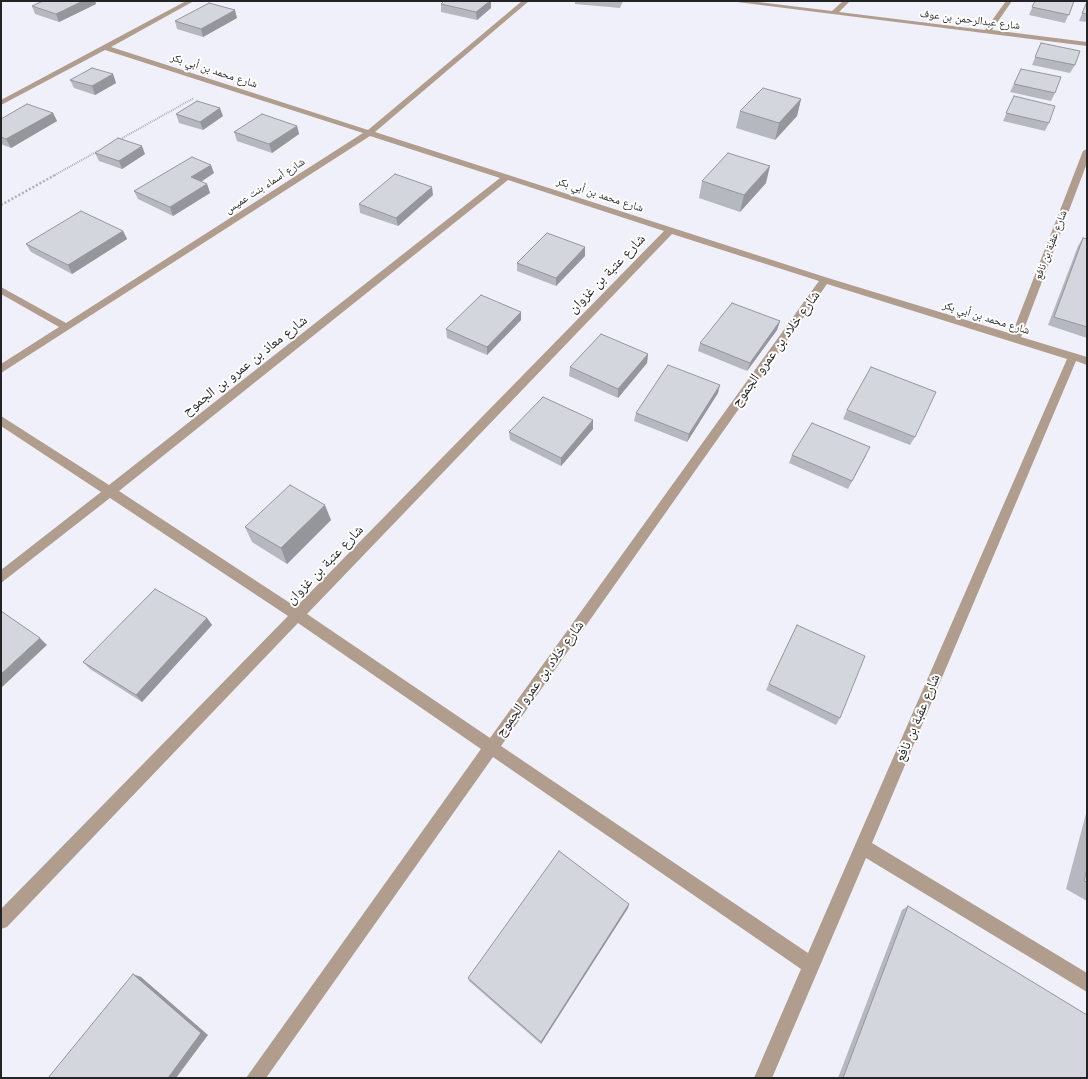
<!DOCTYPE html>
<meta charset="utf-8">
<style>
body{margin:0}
#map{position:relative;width:1088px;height:1079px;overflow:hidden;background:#eff0f9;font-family:Arial,sans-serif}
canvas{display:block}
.frame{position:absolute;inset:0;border:2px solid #242427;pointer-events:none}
</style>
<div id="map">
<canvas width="1088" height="1079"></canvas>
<div class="frame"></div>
</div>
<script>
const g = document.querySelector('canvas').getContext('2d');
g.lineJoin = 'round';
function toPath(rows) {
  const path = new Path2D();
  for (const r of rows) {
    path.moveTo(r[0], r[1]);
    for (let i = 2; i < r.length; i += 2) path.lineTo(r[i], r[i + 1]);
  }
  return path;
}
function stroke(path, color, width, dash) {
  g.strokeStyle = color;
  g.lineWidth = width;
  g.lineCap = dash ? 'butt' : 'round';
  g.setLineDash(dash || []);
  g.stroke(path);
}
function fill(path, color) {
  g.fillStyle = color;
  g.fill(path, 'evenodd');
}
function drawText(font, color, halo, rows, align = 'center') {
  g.font = font + ' Arial,"Noto Naskh Arabic",sans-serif';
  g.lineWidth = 4;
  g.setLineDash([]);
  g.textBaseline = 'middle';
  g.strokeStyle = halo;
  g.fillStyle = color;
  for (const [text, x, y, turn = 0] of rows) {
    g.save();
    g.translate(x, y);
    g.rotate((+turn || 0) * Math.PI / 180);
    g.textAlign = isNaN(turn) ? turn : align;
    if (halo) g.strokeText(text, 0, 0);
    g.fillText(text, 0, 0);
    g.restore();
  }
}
const pathFar1 = toPath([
 [117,141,194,98],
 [53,176,98,151]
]);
const path = toPath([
 [1,205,55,175]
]);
const minor = toPath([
 [186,1,194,1,111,47,368,130,522,1,529,1,375,132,828,278,1012,334,1083,151,1087,149,1087,163,1021,337,1087,357,1087,365,1076,361,872,843,1087,973,1087,992,866,858,772,1078,754,1078,801,969,493,757,266,1078,246,1078,481,749,298,623,7,927,1,929,1,909,288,616,110,498,1,583,1,570,101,492,1,426,1,416,109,485,500,178,370,136,1,373,1,364,59,327,1,294,1,287,66,323,363,133,105,50,1,105,1,100,186,1],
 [508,180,664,231,296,607,119,491,508,180],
 [672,234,819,281,490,738,307,614,672,234],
 [827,284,1067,359,808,953,501,746,827,284],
 [729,1,750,1,832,11,843,1,850,1,839,12,985,30,1006,1,1012,1,992,30,1087,42,1087,46,729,1]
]);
const wall = toPath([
 [43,1,95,1,96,4,59,22,35,14,32,6],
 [444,1,491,1,491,8,477,20,441,12,441,4],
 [575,1,623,1,620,8,575,4],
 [1035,1,1074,1,1065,23,1029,15],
 [1087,1,1087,22,1079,21],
 [237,18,203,37,177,29,175,21],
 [1041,43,1075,65,1070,73,1032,65],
 [1021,69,1055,93,1051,101,1010,92],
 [113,74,116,83,95,95,74,88,70,80],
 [1014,96,1049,123,1045,131,1003,121],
 [801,99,797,116,775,140,736,128,740,111],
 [53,113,57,121,11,148,1,144,1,119],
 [176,114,223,116,203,130,179,123],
 [297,126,299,134,272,153,237,141,234,132],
 [95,153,145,154,122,169,99,161],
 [214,173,201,182,207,184,210,193,173,216,138,199,134,191],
 [702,181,766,183,740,212,699,198],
 [433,195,398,226,360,213,359,204],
 [123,231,127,239,72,274,31,252,26,244],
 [1083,238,1087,239,1087,338,1048,325,1078,246],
 [585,256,556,286,517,271,517,263],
 [521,312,521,320,487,355,447,338,446,329],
 [780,321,777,330,747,371,698,351,700,343],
 [648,354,647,363,618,398,569,376,570,367],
 [718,393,687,442,634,421,636,413],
 [847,410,915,437,910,445,843,419],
 [593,420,593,429,561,466,510,440,509,432],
 [792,455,866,456,848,489,789,463],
 [331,520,287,564,252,542,245,527],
 [207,618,212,625,142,702,90,669,83,662],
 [797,625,840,718,836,725,766,690],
 [1087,810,1087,901,1066,889],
 [629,904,628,908,541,1044,469,981,468,978],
 [908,906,1087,1078,838,1078,902,910]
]);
const shadedWall = toPath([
 [83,1,95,1,96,4,59,22,56,14],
 [490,1,491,1,491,8,477,20,476,12],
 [235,10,237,18,203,37,201,29],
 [113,74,116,83,95,95,92,86],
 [801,99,797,116,775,140,779,123],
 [220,108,223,116,203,130,200,122],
 [53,113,57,121,11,148,6,139],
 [297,126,299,134,272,153,269,144],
 [142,146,145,154,122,169,119,161],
 [211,165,214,173,194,186,191,177],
 [770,166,766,183,740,212,744,195],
 [207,184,210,193,173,216,170,207],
 [432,187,433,195,398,226,396,218],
 [123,231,127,239,72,274,68,265],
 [585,247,585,256,556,286,556,278],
 [521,312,521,320,487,355,487,347],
 [780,321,777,330,747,371,750,363],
 [648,354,647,363,618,398,618,389],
 [720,385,718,393,687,442,689,434],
 [593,420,593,429,561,466,561,458],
 [325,505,331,520,287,564,281,548],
 [207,618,212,625,142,702,136,695],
 [40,638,47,645,1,688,1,674],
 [629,904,628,908,541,1044,541,1042],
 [133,974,141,977,208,1035,176,1078,168,1078]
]);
const building = toPath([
 [43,1,83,1,56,14,32,6,43,1],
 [444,1,490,1,476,12,441,4,444,1],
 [1035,1,1074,1,1069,15,1032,7,1035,1],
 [1087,2,1087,14,1082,13,1087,2],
 [209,3,235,10,201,29,175,21,209,3],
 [1041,43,1080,51,1075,65,1035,57,1041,43],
 [92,68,113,74,92,86,70,80,92,68],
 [1021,69,1061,77,1055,93,1014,84,1021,69],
 [763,88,801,99,779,123,740,111,763,88],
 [1014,96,1055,106,1049,123,1006,113,1014,96],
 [197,101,220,108,200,122,176,114,197,101],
 [27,104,53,113,6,139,1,137,1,119,27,104],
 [262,114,297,126,269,144,234,132,262,114],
 [118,138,142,146,119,161,95,153,118,138],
 [728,153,770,166,744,195,702,181,728,153],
 [192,157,211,165,191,177,207,184,170,207,134,191,192,157],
 [395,174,432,187,396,218,359,204,395,174],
 [81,211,123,231,68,265,26,244,81,211],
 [547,233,585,247,556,278,517,263,547,233],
 [1083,238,1087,239,1087,327,1054,317,1083,238],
 [481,295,521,312,487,347,446,329,481,295],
 [732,303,780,321,750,363,700,343,732,303],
 [601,334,648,354,618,389,570,367,601,334],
 [668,365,720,385,689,434,636,413,668,365],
 [871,367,936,392,915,437,847,410,871,367],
 [543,397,593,420,561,458,509,432,543,397],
 [812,423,870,447,852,481,792,455,812,423],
 [290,485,325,505,281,548,245,527,290,485],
 [155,589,207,618,136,695,83,662,155,589],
 [1,611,40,638,1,674,1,611],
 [797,625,865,656,840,718,769,684,797,625],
 [559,851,629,904,541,1042,468,978,559,851],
 [1087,869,1087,882,1084,881,1087,869],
 [908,906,1087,1015,1087,1078,843,1078,908,906],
 [133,974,201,1033,168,1078,48,1078,133,974]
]);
const farStreetnames = [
 ["شارع عبدالرحمن بن عوف",970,20,7],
 ["شارع محمد بن أبي بكر",214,71,18],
 ["شارع أسماء بنت عميس",265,186,-33],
 ["شارع محمد بن أبي بكر",600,195,18],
 ["شارع عقبة بن نافع",1051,245,-69],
 ["شارع محمد بن أبي بكر",986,318,17]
];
const streetNames = [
 ["شارع عتبة بن غزوان",607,274,-46],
 ["شارع خلاد بن عمرو الجموح",776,349,-54],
 ["شارع معاذ بن عمرو بن الجموح",245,366,-38],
 ["شارع عتبة بن غزوان",325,565,-46],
 ["شارع خلاد بن عمرو الجموح",540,679,-54],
 ["شارع عقبة بن نافع",918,718,-67]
];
stroke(pathFar1, '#b0b1b8', 2, [1, 1]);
stroke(path, '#b0b1b8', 2.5, [2, 2]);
fill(minor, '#b09d8d');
fill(wall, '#b6b8bf');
fill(shadedWall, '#94969b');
fill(building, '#d4d6de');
stroke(building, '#94969b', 1);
drawText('11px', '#242427', '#fff', farStreetnames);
drawText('14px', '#242427', '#fff', streetNames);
</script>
